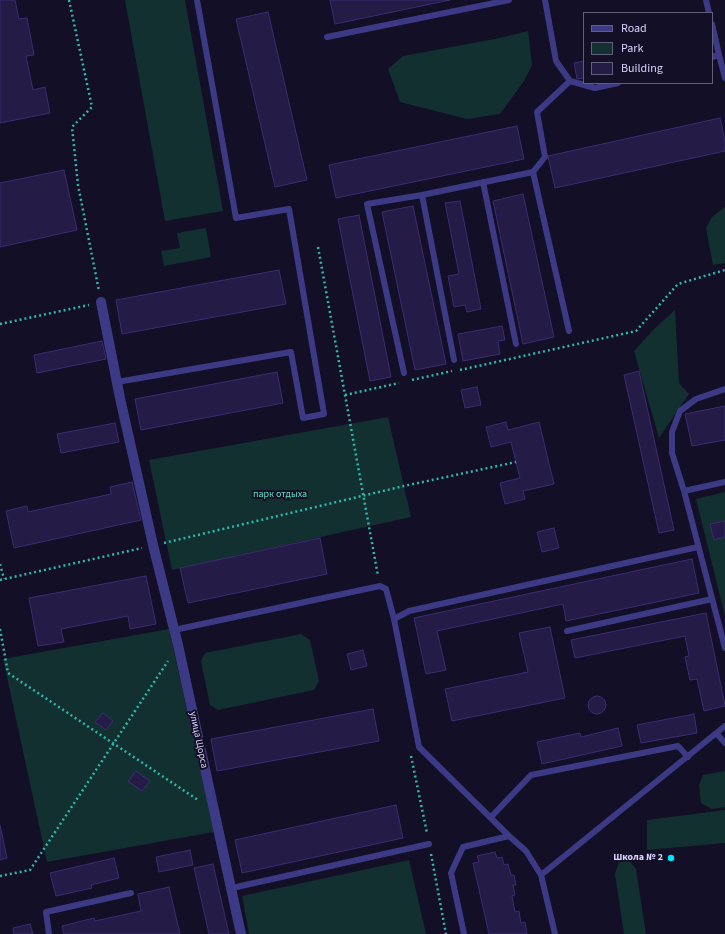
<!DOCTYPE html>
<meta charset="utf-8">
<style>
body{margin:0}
#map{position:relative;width:725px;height:934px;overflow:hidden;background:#130f26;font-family:"Source Sans 3",sans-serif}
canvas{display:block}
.legend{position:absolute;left:583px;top:12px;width:130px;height:72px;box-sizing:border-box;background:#130f26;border:1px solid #625e7d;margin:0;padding:5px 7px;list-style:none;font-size:12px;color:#d9d4ff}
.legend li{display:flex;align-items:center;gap:8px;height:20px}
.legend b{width:20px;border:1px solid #625e7d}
</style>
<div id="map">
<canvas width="725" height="934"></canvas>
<ul class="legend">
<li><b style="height:5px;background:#3d3a85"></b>Road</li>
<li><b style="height:11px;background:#12302f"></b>Park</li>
<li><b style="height:11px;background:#241b47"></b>Building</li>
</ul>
</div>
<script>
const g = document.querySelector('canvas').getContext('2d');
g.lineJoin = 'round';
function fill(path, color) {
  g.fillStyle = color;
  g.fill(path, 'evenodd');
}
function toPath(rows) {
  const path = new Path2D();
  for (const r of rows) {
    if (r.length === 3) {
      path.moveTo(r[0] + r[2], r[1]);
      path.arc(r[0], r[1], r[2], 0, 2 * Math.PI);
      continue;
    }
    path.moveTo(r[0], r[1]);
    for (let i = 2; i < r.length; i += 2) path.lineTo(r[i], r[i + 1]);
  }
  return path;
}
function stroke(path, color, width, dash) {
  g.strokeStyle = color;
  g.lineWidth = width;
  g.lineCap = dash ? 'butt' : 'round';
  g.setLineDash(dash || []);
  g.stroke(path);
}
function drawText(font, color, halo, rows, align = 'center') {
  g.font = font + ' "Source Sans 3",sans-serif';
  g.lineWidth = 4;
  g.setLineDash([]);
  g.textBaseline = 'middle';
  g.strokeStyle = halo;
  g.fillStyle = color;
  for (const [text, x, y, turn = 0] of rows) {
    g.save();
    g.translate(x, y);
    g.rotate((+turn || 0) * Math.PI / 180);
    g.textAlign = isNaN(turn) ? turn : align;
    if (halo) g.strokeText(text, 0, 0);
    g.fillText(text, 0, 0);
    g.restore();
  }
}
const green = toPath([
 [125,0,185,0,223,211,165,221],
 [528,31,532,65,524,81,500,114,467,119,400,102,388,69,403,56,500,38],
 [725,207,725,263,713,265,706,228,712,217],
 [206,228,211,257,164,266,161,251,180,248,177,233],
 [675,310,679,383,689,394,659,438,634,351,654,329],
 [388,417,411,517,172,570,149,460],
 [725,492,725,616,696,499],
 [169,629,214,832,47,862,3,659],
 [301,634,310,640,319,681,314,690,218,710,210,705,201,661,205,653],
 [725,771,725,807,712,809,701,803,699,785,703,775],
 [725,810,725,843,647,850,647,820],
 [409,860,426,934,249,934,242,896],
 [629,860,636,869,646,934,624,934,615,874,619,862]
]);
const building = toPath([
 [0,0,15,0,19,19,27,18,34,55,26,56,33,90,45,87,50,113,0,123,0,0],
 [330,0,450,0,335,24,330,0],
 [268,12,307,180,275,187,236,19,268,12],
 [584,61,584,78,577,79,574,63,584,61],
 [720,118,725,141,725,151,555,188,548,156,720,118],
 [517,126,524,159,336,198,329,165,517,126],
 [64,170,77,230,0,247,0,183,64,170],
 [523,194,554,337,523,344,493,201,523,194],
 [460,201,481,309,467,312,465,305,454,307,448,276,459,274,445,203,460,201],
 [413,206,446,364,415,370,382,212,413,206],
 [359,215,391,377,370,381,338,219,359,215],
 [279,270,286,304,122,334,116,300,279,270],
 [502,326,505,340,498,341,500,354,463,361,458,334,502,326],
 [102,341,106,359,37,373,34,355,102,341],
 [639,371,674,530,659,533,624,375,639,371],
 [277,372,283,403,141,430,135,399,277,372],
 [477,387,481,405,465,408,461,390,477,387],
 [725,406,725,440,692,446,685,414,725,406],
 [506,422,508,430,539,422,554,484,523,491,525,499,505,504,500,483,520,478,511,442,491,447,486,427,506,422],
 [115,423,119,442,61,453,57,434,115,423],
 [132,482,141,520,14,548,6,511,27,506,28,512,111,494,110,487,132,482],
 [725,521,725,537,714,540,710,524,725,521],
 [554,528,559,548,542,552,537,532,554,528],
 [320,538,327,574,188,603,180,568,320,538],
 [692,559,699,593,566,621,563,604,437,631,446,670,426,674,414,618,692,559],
 [146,576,156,624,130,629,128,616,61,629,64,642,38,646,29,598,146,576],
 [706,613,725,706,704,711,697,679,690,680,685,657,689,656,685,636,575,658,571,640,706,613],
 [550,627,565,698,452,721,445,689,528,672,519,633,550,627],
 [363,650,367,666,351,670,347,654,363,650],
 [597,705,9],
 [373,709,379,741,217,771,211,739,373,709],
 [103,713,113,721,106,730,95,722,103,713],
 [694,714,697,733,641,743,637,725,694,714],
 [618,728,622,746,542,764,537,742,580,733,581,737,618,728],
 [136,771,150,781,142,791,128,781,136,771],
 [396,805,403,838,242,873,235,840,396,805],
 [0,825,7,858,0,860,0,825],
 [190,850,193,865,159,872,156,857,190,850],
 [495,852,497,858,502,857,504,865,508,864,511,875,514,875,516,885,513,885,515,895,512,896,515,912,519,911,521,923,525,922,527,934,489,934,473,863,479,862,477,856,495,852],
 [114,858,119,878,91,885,92,888,56,896,50,873,114,858],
 [213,864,229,934,209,934,194,868,213,864],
 [169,887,180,934,64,934,62,926,94,918,95,921,141,911,138,894,169,887],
 [30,924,33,934,14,934,13,928,30,924]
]);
const path = toPath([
 [69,0,92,107,72,127,78,185,99,291],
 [318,247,378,576],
 [0,324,89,305],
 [460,370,636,331,678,284,725,270],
 [412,380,452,371],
 [345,395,399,383],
 [164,543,404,486,516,462],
 [0,564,4,579],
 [0,580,142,548],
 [0,629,8,673,198,800],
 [411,756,427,833],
 [431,854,446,934],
 [0,876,30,870,168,661]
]);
const service = toPath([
 [545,0,556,61,570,81,595,88,618,83],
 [706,0,709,13],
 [712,24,719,55],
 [327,37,509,0],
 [712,57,719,55,725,78],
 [533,172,569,331],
 [483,182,516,344],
 [422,195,454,360],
 [404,373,367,204,422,195,533,172,545,157,537,112,570,81],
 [117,382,291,352,303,418,324,414,289,209,236,218,197,0],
 [725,389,696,399,680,411,672,432,672,453,684,491,725,482],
 [684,491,725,648],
 [394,619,409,611,698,547],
 [174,630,380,586,386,589,394,619,419,747,509,836],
 [567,631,712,599],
 [717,734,725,743],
 [491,817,531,775,678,746,688,757],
 [541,875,725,726],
 [232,888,429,844],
 [49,934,46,912,131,893],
 [464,934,451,873,463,847,509,836,526,851,541,875,555,934]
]);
const minor = toPath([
 [101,302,120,398,153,545,178,645,241,934]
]);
const markers = [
 [671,858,4,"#00e5ff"]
];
const parkNames = [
 ["парк отдыха",280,495]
];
const streetNames = [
 ["улица Щорса",198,740,78]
];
const poiNames = [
 ["Школа № 2",663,858]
];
fill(green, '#12302f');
fill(building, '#241b47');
stroke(building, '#3b2d73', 1);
stroke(path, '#2fb8b0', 2.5, [2, 3]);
stroke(service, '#3d3a85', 6);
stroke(minor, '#3d3a85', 10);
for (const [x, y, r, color] of markers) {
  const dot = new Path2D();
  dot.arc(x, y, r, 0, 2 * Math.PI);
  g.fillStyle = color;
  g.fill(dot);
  stroke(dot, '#130f26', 1.5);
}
drawText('10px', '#5fe0c0', '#130f26', parkNames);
drawText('10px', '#d9d4ff', '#130f26', streetNames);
drawText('bold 10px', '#d9d4ff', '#130f26', poiNames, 'right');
</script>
